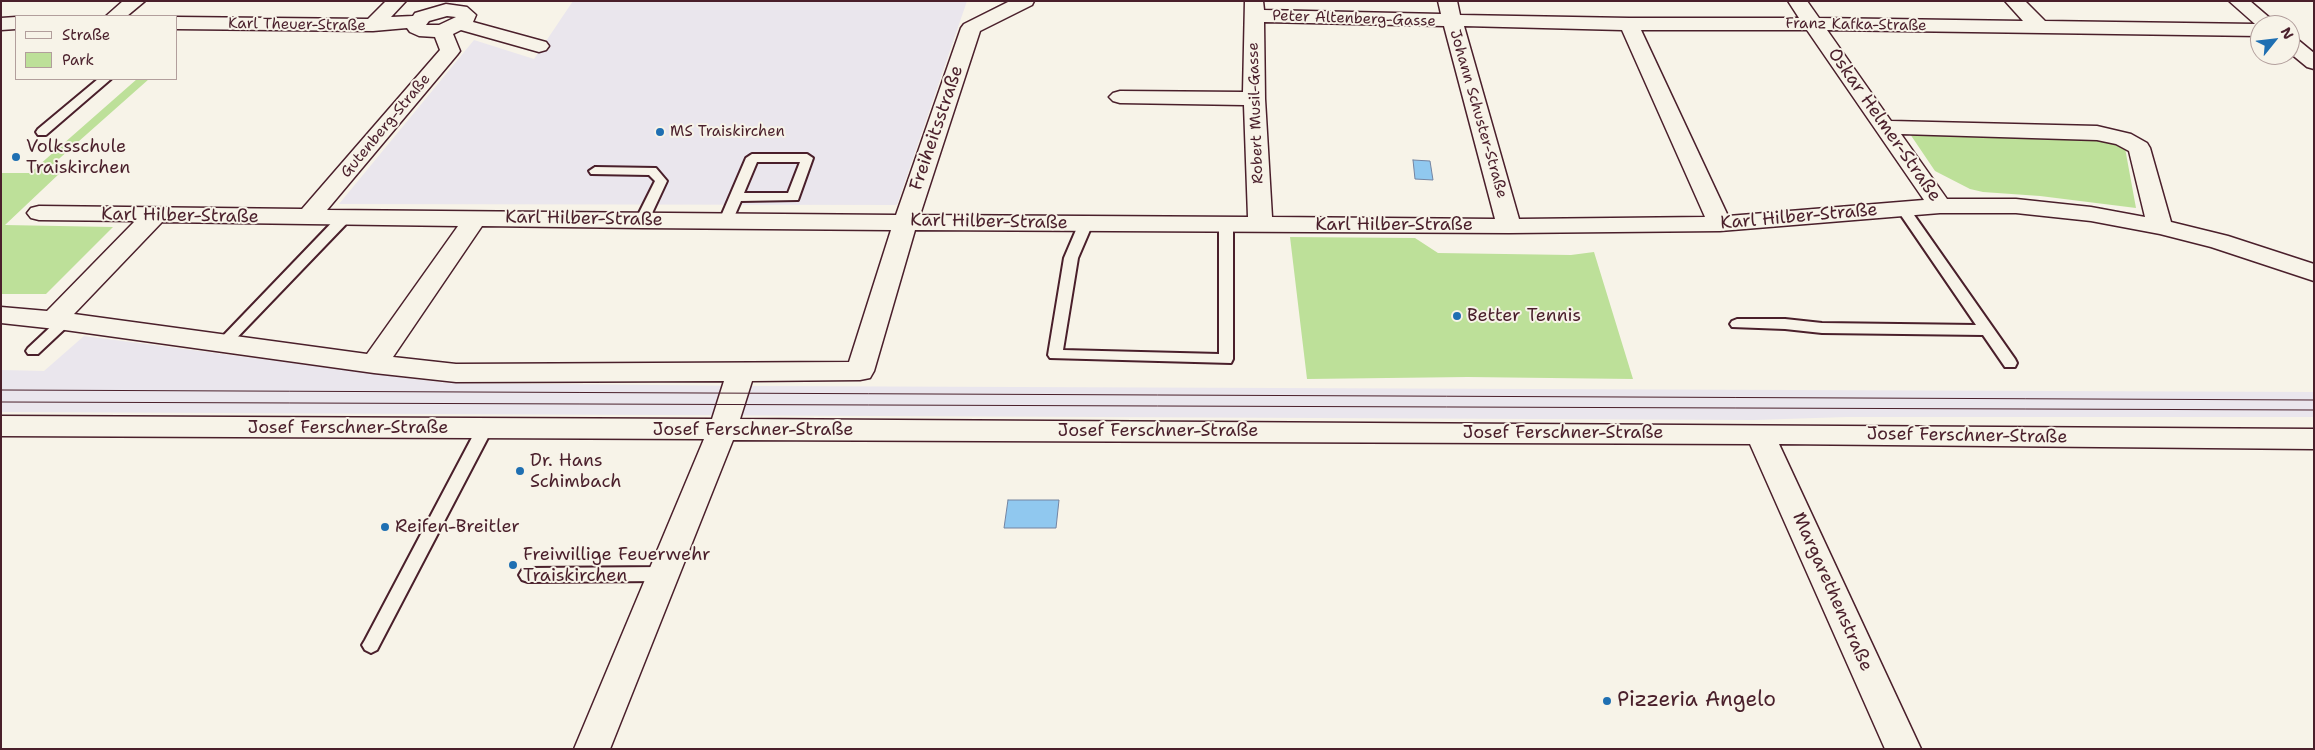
<!DOCTYPE html>
<meta charset="utf-8">
<style>
body{margin:0}
#map{position:relative;width:2315px;height:750px;overflow:hidden;background:#f7f3e8;font-family:"Shantell Sans",sans-serif}
canvas{display:block}
.frame{position:absolute;inset:0;border:2px solid #4a1f2b;pointer-events:none}
.legend{position:absolute;left:15px;top:15px;width:162px;height:65px;box-sizing:border-box;background:#f7f3e8;border:1px solid #b29e9c;margin:0;padding:6px 9px;list-style:none;font-size:15px;color:#4a1f2b}
.legend li{display:flex;align-items:center;gap:10px;height:25px}
.legend b{width:25px;border:1px solid #b29e9c}
.north{position:absolute;left:2250px;top:15px;width:50px;height:50px;box-sizing:border-box;background:#f7f3e8;border:1px solid #b29e9c;border-radius:50%;rotate:61deg;font-size:14px;font-weight:700;line-height:20px;text-align:center;color:#4a1f2b}
.north::after{content:'';display:block;margin:auto;width:18px;height:22px;background:#1f6fb2;clip-path:polygon(50% 0,100% 100%,50% 72%,0 100%)}
</style>
<div id="map">
<canvas width="2315" height="750"></canvas>
<div class="frame"></div>
<ul class="legend">
<li><b style="height:6px;background:#f7f3e8"></b>Straße</li>
<li><b style="height:14px;background:#bde099"></b>Park</li>
</ul>
<div class="north">N</div>
</div>
<script>
const g = document.querySelector('canvas').getContext('2d');
g.lineJoin = 'round';
function fill(path, color) {
  g.fillStyle = color;
  g.fill(path, 'evenodd');
}
function toPath(rows) {
  const path = new Path2D();
  for (const r of rows) {
    path.moveTo(r[0], r[1]);
    for (let i = 2; i < r.length; i += 2) path.lineTo(r[i], r[i + 1]);
  }
  return path;
}
function stroke(path, color, width, dash) {
  g.strokeStyle = color;
  g.lineWidth = width;
  g.lineCap = dash ? 'butt' : 'round';
  g.setLineDash(dash || []);
  g.stroke(path);
}
function drawText(font, color, halo, rows, align = 'center') {
  g.font = font + ' "Shantell Sans",sans-serif';
  g.lineWidth = 4;
  g.setLineDash([]);
  g.textBaseline = 'middle';
  g.strokeStyle = halo;
  g.fillStyle = color;
  for (const [text, x, y, turn = 0] of rows) {
    g.save();
    g.translate(x, y);
    g.rotate((+turn || 0) * Math.PI / 180);
    g.textAlign = isNaN(turn) ? turn : align;
    if (halo) g.strokeText(text, 0, 0);
    g.fillText(text, 0, 0);
    g.restore();
  }
}
const built = toPath([
 [573,1,967,1,897,205,339,204,474,40,534,59],
 [84,336,447,383,757,386,2314,392,2314,417,1846,417,1754,420,1,412,1,370,44,371]
]);
const green = toPath([
 [137,79,149,79,43,173,60,173,5,225,113,227,46,294,1,294,1,173,30,173],
 [1910,134,2083,137,2103,140,2125,148,2136,208,2040,196,1983,192,1970,189,1935,171],
 [1290,237,1415,238,1438,253,1571,255,1594,252,1633,379,1468,377,1307,379]
]);
const water = toPath([
 [1413,160,1430,161,1433,180,1415,179,1413,160],
 [1008,500,1059,500,1056,528,1004,528,1008,500]
]);
const lane = toPath([
 [98,79,111,79,46,135,38,135,36,132,38,129,98,79],
 [752,154,807,154,813,158,798,200,741,201,731,224,721,224,719,221,746,158,752,154],
 [757,162,800,162,788,193,744,193,757,162],
 [595,167,656,168,667,181,647,224,637,224,635,221,655,181,649,175,591,174,589,171,595,167],
 [1902,204,1907,205,2015,359,2017,363,2015,367,2005,367,1983,335,1822,333,1785,329,1732,327,1730,324,1732,321,1737,319,1785,319,1822,323,1976,325,1896,208,1902,204],
 [345,213,352,217,350,220,229,346,219,346,217,343,219,340,340,214,345,213],
 [1086,219,1093,223,1078,258,1063,350,1219,354,1219,225,1226,221,1233,225,1233,359,1231,363,1050,358,1048,355,1064,258,1079,223,1086,219],
 [65,316,70,318,72,321,70,324,38,354,28,354,26,351,28,348,60,318,65,316],
 [485,422,491,424,493,428,377,650,371,653,365,650,362,645,365,640,477,428,479,424,485,422],
 [663,567,669,569,672,574,669,579,663,581,528,582,522,580,519,575,522,570,528,568,663,567]
]);
const street = toPath([
 [123,1,145,1,127,16,106,16,123,1],
 [386,1,406,1,391,17,413,16,415,13,446,4,467,7,476,15,473,22,546,42,549,46,546,50,539,52,461,30,453,34,460,51,457,55,327,210,896,215,961,28,964,24,1010,1,1034,1,1032,5,980,31,920,215,1248,217,1244,105,1120,103,1113,101,1109,97,1113,93,1120,91,1243,92,1245,1,1263,1,1264,10,1441,14,1438,1,1457,1,1460,15,1629,18,1799,18,1788,1,1807,1,1819,18,2023,21,2005,1,2025,1,2045,21,2255,24,2229,1,2250,1,2278,25,2260,25,2260,36,1827,30,1891,121,2097,126,2131,134,2147,143,2150,148,2171,222,2228,236,2314,264,2314,281,2211,247,2160,234,2091,221,2016,213,1940,213,1720,231,1509,233,915,230,874,371,870,378,860,380,752,381,740,419,2314,429,2314,449,1779,444,1921,749,1885,749,1750,444,733,440,610,749,574,749,704,439,1,436,1,416,712,419,724,381,456,382,374,373,65,330,1,323,1,307,47,311,135,221,39,220,31,218,27,213,31,208,39,206,302,209,440,50,435,37,419,36,410,32,407,28,373,31,176,29,176,17,368,19,386,1],
 [447,16,456,17,439,25,426,25,429,21,447,16],
 [1264,22,1444,26,1495,219,1272,217,1265,99,1264,22],
 [1464,26,1622,30,1705,217,1519,219,1464,26],
 [1641,30,1807,30,1924,200,1728,216,1641,30],
 [1901,134,2097,140,2116,144,2129,151,2145,217,2091,207,2016,199,1947,199,1901,134],
 [162,222,308,224,458,226,367,354,74,314,162,222],
 [482,226,642,228,891,230,849,362,456,364,393,357,482,226],
 [16,17,16,29,1,30,1,18,16,17],
 [2290,37,2297,39,2314,53,2314,69,2307,67,2290,53,2290,37]
]);
const tram = toPath([
 [1,390,2314,400],
 [1,402,2314,410]
]);
const markers = [
 [660,132,5,"#1f6fb2"],
 [16,157,5,"#1f6fb2"],
 [1457,316,5,"#1f6fb2"],
 [520,471,5,"#1f6fb2"],
 [385,527,5,"#1f6fb2"],
 [513,565,5,"#1f6fb2"],
 [1607,701,5,"#1f6fb2"]
];
const farStreetnames = [
 ["Peter Altenberg-Gasse",1354,19,2],
 ["Karl Theuer-Straße",297,25,1],
 ["Franz Kafka-Straße",1856,25,1],
 ["Robert Musil-Gasse",1256,113,-92],
 ["Johann Schuster-Straße",1478,114,74],
 ["Gutenberg-Straße",386,126,-50]
];
const farPoinames = [
 ["MS Traiskirchen",670,132]
];
const streetNames = [
 ["Oskar Helmer-Straße",1884,125,55],
 ["Freiheitsstraße",937,128,-71],
 ["Karl Hilber-Straße",180,216,1],
 ["Karl Hilber-Straße",1799,217,-5],
 ["Karl Hilber-Straße",584,219,1],
 ["Karl Hilber-Straße",989,222,1],
 ["Karl Hilber-Straße",1394,225],
 ["Josef Ferschner-Straße",348,428],
 ["Josef Ferschner-Straße",753,430],
 ["Josef Ferschner-Straße",1158,431],
 ["Josef Ferschner-Straße",1563,433],
 ["Josef Ferschner-Straße",1967,436,1],
 ["Margarethenstraße",1832,592,66]
];
const poiNames = [
 ["Volksschule",26,147],
 ["Traiskirchen",26,168],
 ["Better Tennis",1467,316],
 ["Dr. Hans",530,461],
 ["Schimbach",530,482],
 ["Reifen-Breitler",395,527],
 ["Freiwillige Feuerwehr",523,555],
 ["Traiskirchen",523,576]
];
const nearPoinames = [
 ["Pizzeria Angelo",1617,701]
];
fill(built, '#eae6ed');
fill(green, '#bde099');
fill(water, '#90c8ef');
stroke(water, '#7484a1', 1);
stroke(lane, '#4a1f2b', 4);
stroke(street, '#4a1f2b', 3);
fill(lane, '#f7f3e8');
fill(street, '#f7f3e8');
stroke(tram, '#4a1f2b', 1);
for (const [x, y, r, color] of markers) {
  const dot = new Path2D();
  dot.arc(x, y, r, 0, 2 * Math.PI);
  g.fillStyle = color;
  g.fill(dot);
  stroke(dot, '#f7f3e8', 2);
}
drawText('15px', '#4a1f2b', '#f7f3e8', farStreetnames);
drawText('15px', '#4a1f2b', '#f7f3e8', farPoinames, 'left');
drawText('18px', '#4a1f2b', '#f7f3e8', streetNames);
drawText('18px', '#4a1f2b', '#f7f3e8', poiNames, 'left');
drawText('21px', '#4a1f2b', '#f7f3e8', nearPoinames, 'left');
</script>
